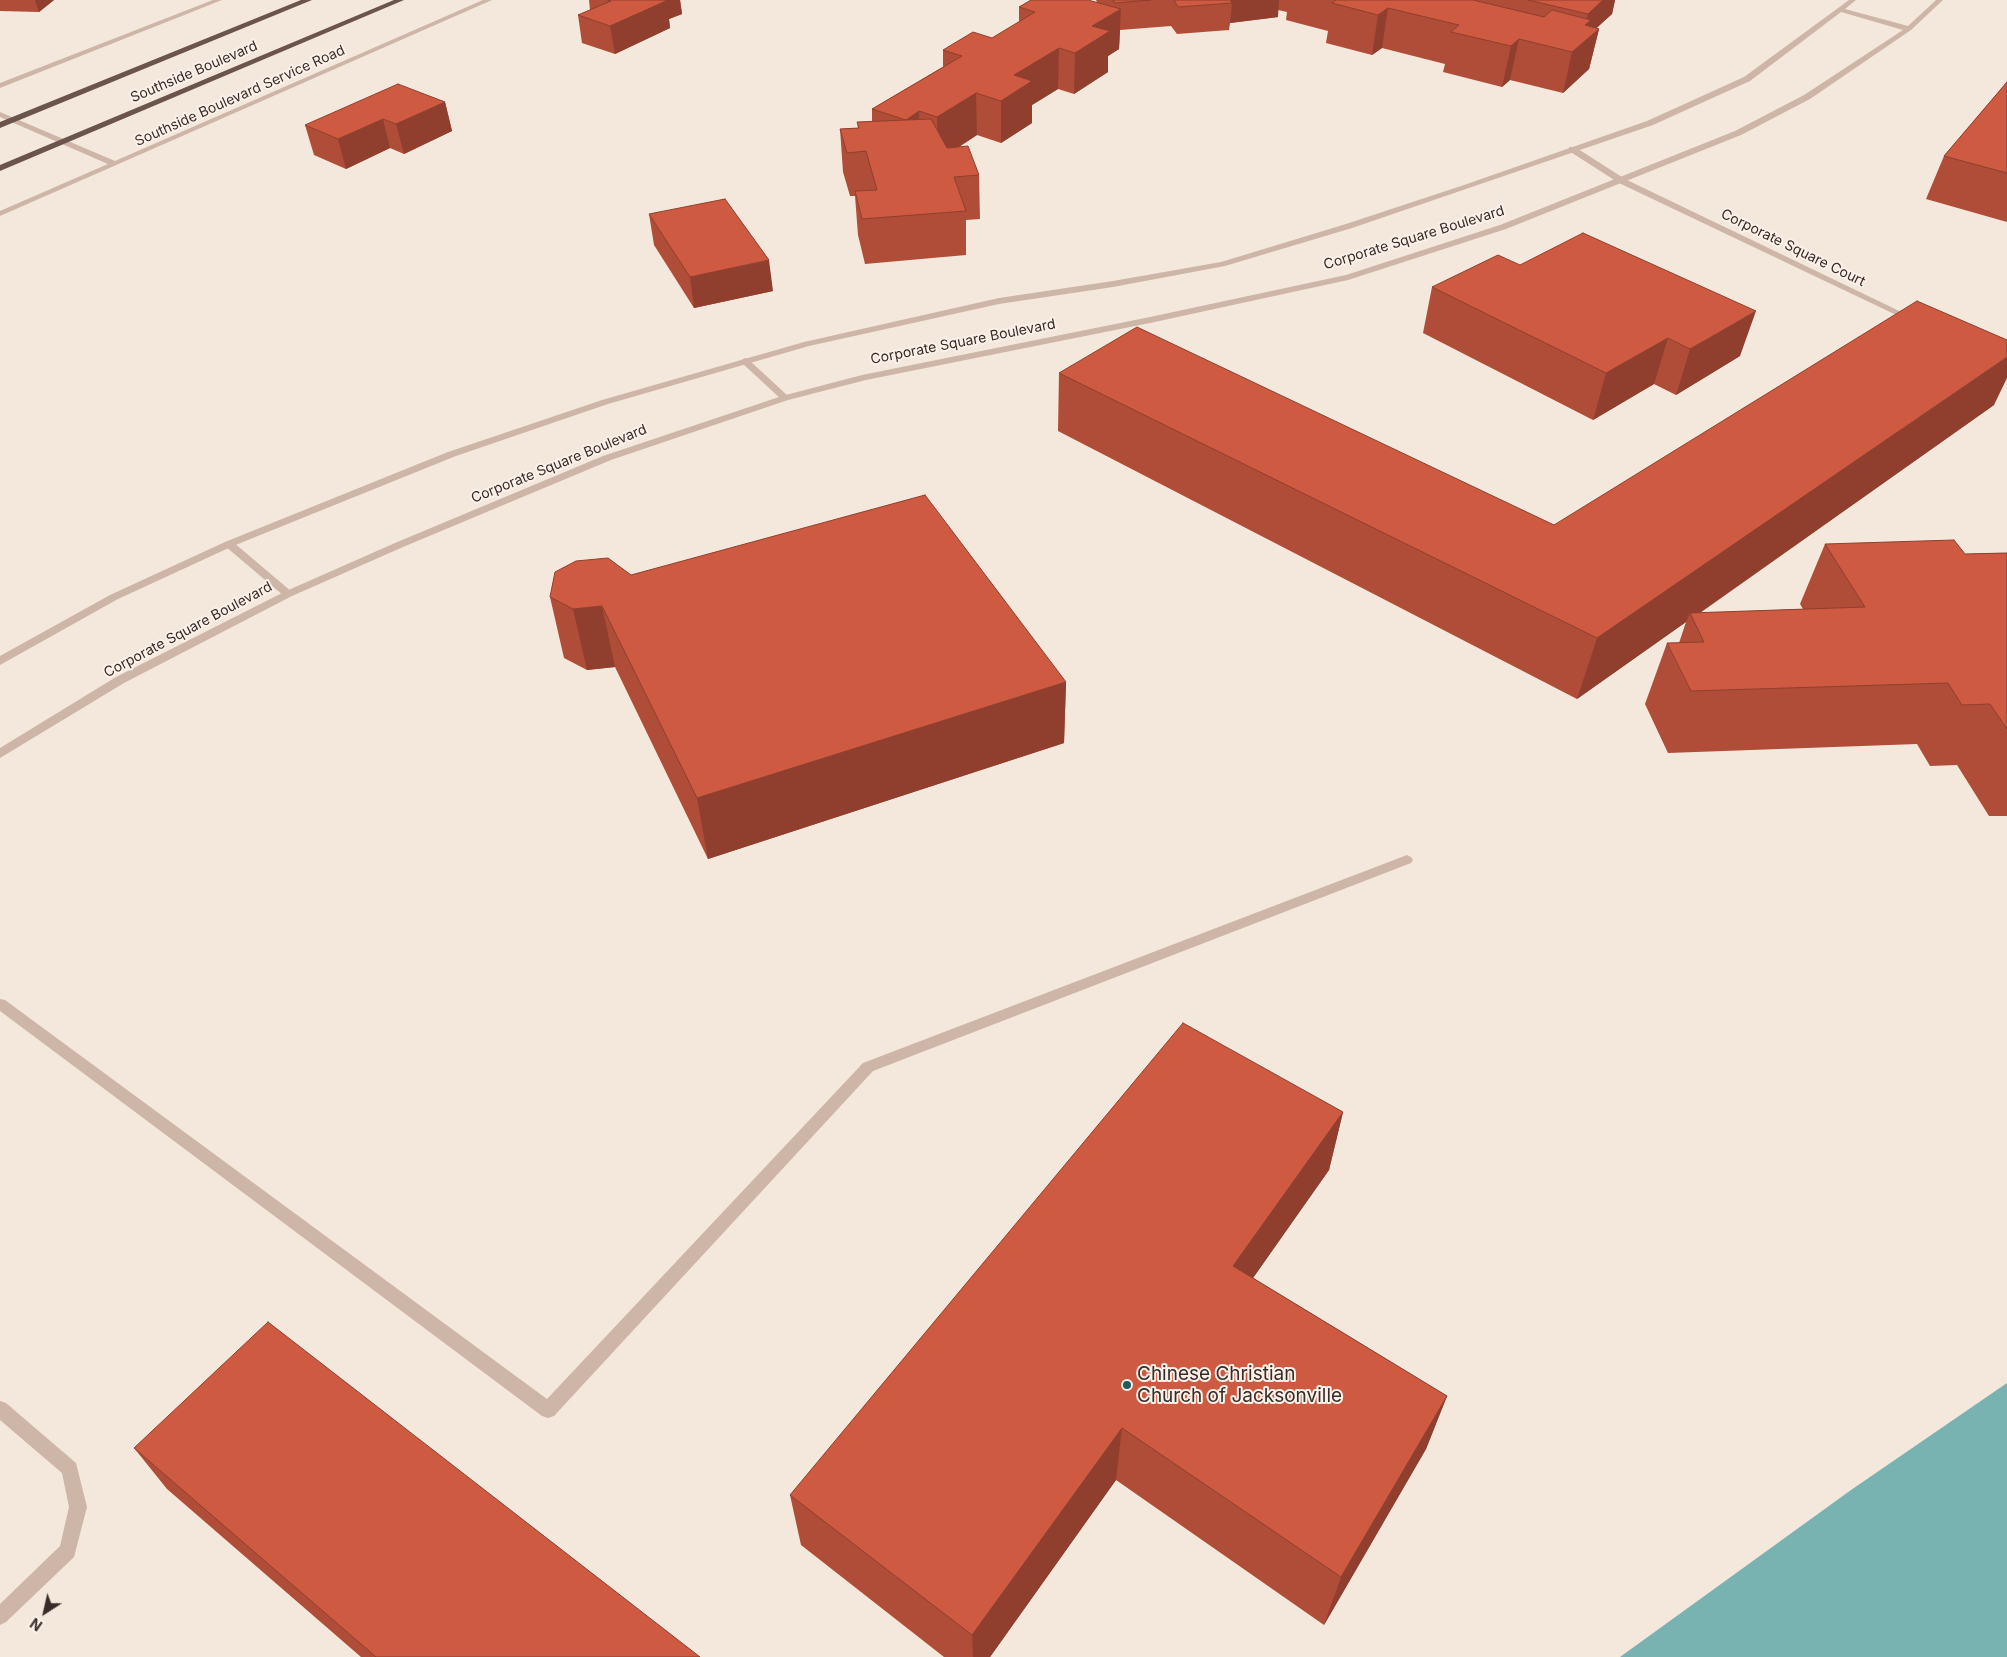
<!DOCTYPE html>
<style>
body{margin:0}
#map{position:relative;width:2007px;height:1657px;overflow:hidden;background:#f4e7dc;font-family:Inter,sans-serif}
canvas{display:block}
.north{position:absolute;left:20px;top:1587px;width:50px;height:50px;-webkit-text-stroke:4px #fbf1e9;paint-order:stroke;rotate:215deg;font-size:14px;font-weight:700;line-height:20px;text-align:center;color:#392c28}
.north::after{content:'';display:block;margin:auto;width:18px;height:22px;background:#392c28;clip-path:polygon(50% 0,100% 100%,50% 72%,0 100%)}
</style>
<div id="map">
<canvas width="2007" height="1657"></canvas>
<div class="north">N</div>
</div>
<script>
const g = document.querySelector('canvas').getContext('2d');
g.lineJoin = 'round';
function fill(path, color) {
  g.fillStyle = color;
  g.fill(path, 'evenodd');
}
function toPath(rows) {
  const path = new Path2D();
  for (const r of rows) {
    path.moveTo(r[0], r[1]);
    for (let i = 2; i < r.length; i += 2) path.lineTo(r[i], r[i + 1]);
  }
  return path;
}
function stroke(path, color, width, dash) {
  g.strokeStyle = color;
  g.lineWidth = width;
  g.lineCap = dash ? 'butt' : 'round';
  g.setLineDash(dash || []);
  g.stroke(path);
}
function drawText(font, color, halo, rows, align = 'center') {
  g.font = font + ' Inter,sans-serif';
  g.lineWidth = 4;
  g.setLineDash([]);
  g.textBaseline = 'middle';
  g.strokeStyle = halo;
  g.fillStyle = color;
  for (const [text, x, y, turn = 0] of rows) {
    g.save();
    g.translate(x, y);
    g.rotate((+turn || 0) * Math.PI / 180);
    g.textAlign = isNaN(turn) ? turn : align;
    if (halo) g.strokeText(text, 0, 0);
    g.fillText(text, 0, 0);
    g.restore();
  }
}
const water = toPath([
 [2007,1383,2007,1657,1620,1657,1851,1490]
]);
const service = toPath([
 [745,358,748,359,788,396,788,400,782,400,742,363,740,361,745,358],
 [229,541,233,542,292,592,293,594,292,596,284,596,225,546,224,544,225,542,229,541],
 [1407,855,1411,857,1413,860,1411,863,873,1071,554,1416,548,1418,542,1416,0,1011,0,999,5,1000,547,1399,863,1063,1407,855],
 [0,1401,6,1403,76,1463,87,1507,74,1557,6,1622,0,1625,0,1604,60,1546,69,1507,62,1473,0,1420,0,1401]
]);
const minor = toPath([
 [213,0,222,0,0,88,0,83,213,0],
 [483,0,492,0,0,216,0,211,108,164,0,117,0,112,115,161,483,0],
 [1569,147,1575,147,1625,179,1918,320,1917,322,1911,322,1619,183,1569,151,1569,147]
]);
const tertiary = toPath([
 [1849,0,1856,0,1845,9,1908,26,1936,0,1943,0,1911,30,1810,99,1741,135,1506,229,1348,280,1150,323,866,380,788,400,611,460,403,547,292,596,124,683,0,758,0,748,116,677,284,592,395,543,603,456,782,396,862,375,1150,317,1346,275,1500,225,1735,131,1804,95,1903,30,1841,12,1750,81,1653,125,1352,228,1225,266,1113,287,999,304,809,346,608,404,456,456,233,546,118,599,0,665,0,656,110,595,225,542,448,452,602,400,804,342,999,298,1113,281,1221,262,1346,224,1464,185,1647,121,1744,77,1849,0]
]);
const trunk = toPath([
 [301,0,312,0,0,128,0,122,301,0],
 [394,0,404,0,0,171,0,165,394,0]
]);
const wall = toPath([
 [0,0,54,0,39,12,0,11],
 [589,0,680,0,682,14,669,19,670,28,615,54,582,43,578,15,590,10],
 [1096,0,1615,0,1612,14,1596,28,1599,29,1589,69,1563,93,1510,80,1502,87,1443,72,1445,64,1382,48,1372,55,1326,43,1328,31,1286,20,1287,12,1278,10,1278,17,1230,23,1229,30,1177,34,1171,26,1120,30,1119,49,1108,56,1108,72,1074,94,1058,89,1032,105,1032,123,1001,143,977,135,959,147,979,175,980,219,966,220,966,255,865,264,858,235,855,196,850,196,843,172,840,129,858,128,857,122,872,122,872,109,943,67,943,50,992,38,1019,22,1019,7,1097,2],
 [2007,82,2007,222,1926,199,1944,156],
 [445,102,452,131,404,154,390,148,346,169,314,155,305,125],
 [649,214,773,291,694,308,654,245],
 [1520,265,1740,356,1676,395,1654,384,1593,420,1423,333,1432,287],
 [1059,373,1554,525,1994,405,1700,613,1803,609,1800,604,1825,544,1965,554,2007,553,2007,816,1989,816,1957,765,1930,766,1917,744,1668,753,1645,704,1667,643,1679,643,1686,622,1577,699,1058,431],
 [550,597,1066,682,1064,743,708,859,615,667,587,670,564,658],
 [1343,1112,1329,1170,1253,1278,1447,1396,1426,1449,1324,1625,1116,1480,990,1657,944,1657,801,1545,790,1495],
 [134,1448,700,1657,361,1657,167,1489]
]);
const shadedWall = toPath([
 [35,0,54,0,39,12],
 [654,0,680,0,682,14,669,19,670,28,615,54,610,26],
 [1226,0,1279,0,1278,17,1230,23,1232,3],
 [1603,0,1615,0,1612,14,1588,36,1599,29,1589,69,1563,93,1572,52,1580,45,1588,14],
 [1388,8,1382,48,1372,55,1378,15],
 [1121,9,1119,49,1108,56,1108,72,1074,94,1075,53,1092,26],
 [1519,39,1510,80,1502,87,1511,46],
 [1059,48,1058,89,1032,105,1032,123,1001,143,1001,101,1014,75],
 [976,93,977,135,938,160,937,117],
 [445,102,452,131,404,154,396,124],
 [919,111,920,154,906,120],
 [383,119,390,148,346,169,338,139],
 [769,260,773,291,694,308,690,277],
 [1756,311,1740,356,1676,395,1690,349],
 [1668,338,1654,384,1593,420,1606,373],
 [2007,357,2007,378,1994,405,1692,618,1690,613,1686,622,1577,699,1597,638],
 [602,606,615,667,587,670,573,609],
 [1066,682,1064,743,708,859,697,798],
 [1343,1112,1329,1170,1222,1322,1233,1266],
 [1447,1396,1426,1449,1324,1625,1341,1577],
 [1122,1428,1116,1480,990,1657,973,1657,972,1635]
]);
const building = toPath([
 [608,0,665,0,666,1,610,26,578,15,611,1,608,0],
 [1031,0,1088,0,1121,9,1092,26,1110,31,1075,53,1059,48,1014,75,1032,81,1001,101,976,93,937,117,919,111,906,120,872,109,962,56,943,50,973,32,992,38,1035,12,1019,7,1031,0],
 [1113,0,1151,0,1115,3,1113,0],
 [1174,0,1230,0,1232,3,1178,7,1174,0],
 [1336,0,1473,0,1544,17,1552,10,1591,20,1585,25,1599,29,1572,52,1519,39,1511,46,1451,32,1459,25,1388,8,1378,15,1332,3,1336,0],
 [1528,0,1603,0,1588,14,1528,0],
 [2007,82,2007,173,1944,156,2007,82],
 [398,84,445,102,396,124,383,119,338,139,305,125,398,84],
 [931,119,947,148,968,146,979,175,954,177,966,211,862,219,855,191,877,190,866,151,847,153,840,129,859,128,857,122,931,119],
 [725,199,769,260,690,277,649,214,725,199],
 [1583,233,1756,311,1690,349,1668,338,1606,373,1432,287,1498,255,1520,265,1583,233],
 [1917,301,2007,340,2007,357,1597,638,1059,373,1137,327,1554,525,1917,301],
 [925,495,1066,682,697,798,602,606,573,609,550,597,555,572,576,561,608,558,631,575,925,495],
 [1954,540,1965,554,2007,553,2007,729,1990,704,1962,705,1948,683,1691,691,1667,643,1704,642,1690,613,1865,607,1825,544,1954,540],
 [1183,1023,1343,1112,1233,1266,1447,1396,1341,1577,1122,1428,972,1635,790,1495,1183,1023],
 [268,1322,700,1657,376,1657,134,1448,268,1322]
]);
const markers = [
 [1127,1385,5,"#1b5d5d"]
];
const farStreetnames = [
 ["Southside Boulevard",194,72,-23],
 ["Southside Boulevard Service Road",240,96,-24],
 ["Corporate Square Boulevard",1414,238,-17],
 ["Corporate Square Court",1793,248,26],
 ["Corporate Square Boulevard",963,342,-11],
 ["Corporate Square Boulevard",559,464,-22],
 ["Corporate Square Boulevard",188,630,-28]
];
const nearPoinames = [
 ["Chinese Christian",1137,1374],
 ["Church of Jacksonville",1137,1396]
];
fill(water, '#79b3b1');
fill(service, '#cdb6a7');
fill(minor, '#cdb6a7');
fill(tertiary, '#cdb6a7');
fill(trunk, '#6b544c');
fill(wall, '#b04d38');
fill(shadedWall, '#903f2e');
fill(building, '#cd5a41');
stroke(building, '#903f2e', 1);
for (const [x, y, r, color] of markers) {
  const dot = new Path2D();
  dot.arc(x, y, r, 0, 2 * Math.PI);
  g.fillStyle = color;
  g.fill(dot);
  stroke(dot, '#fbf1e9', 2);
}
drawText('14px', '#392c28', '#fbf1e9', farStreetnames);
drawText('19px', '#392c28', '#fbf1e9', nearPoinames, 'left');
</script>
